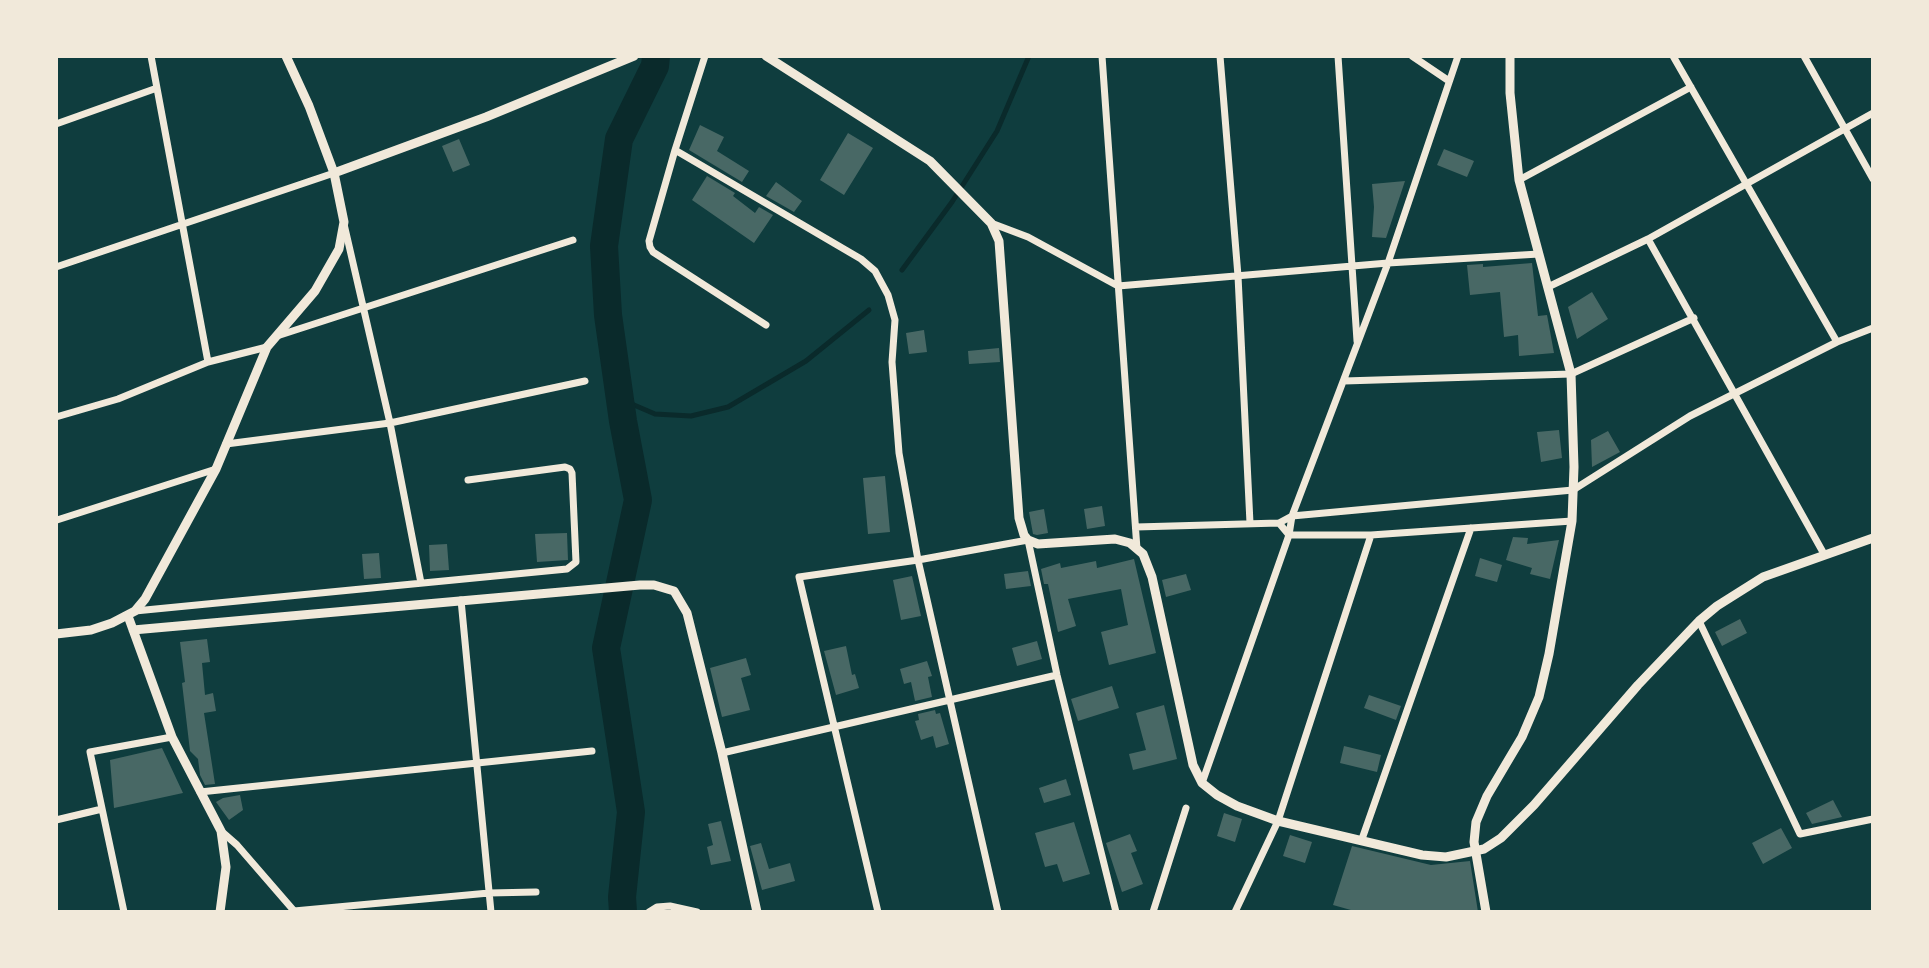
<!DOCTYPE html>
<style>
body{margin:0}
#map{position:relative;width:1929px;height:968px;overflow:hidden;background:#0f3d3e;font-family:Raleway,sans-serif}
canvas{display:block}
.frame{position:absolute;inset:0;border:58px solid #f1e9da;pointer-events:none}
</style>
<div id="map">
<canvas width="1929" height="968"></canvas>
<div class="frame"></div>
</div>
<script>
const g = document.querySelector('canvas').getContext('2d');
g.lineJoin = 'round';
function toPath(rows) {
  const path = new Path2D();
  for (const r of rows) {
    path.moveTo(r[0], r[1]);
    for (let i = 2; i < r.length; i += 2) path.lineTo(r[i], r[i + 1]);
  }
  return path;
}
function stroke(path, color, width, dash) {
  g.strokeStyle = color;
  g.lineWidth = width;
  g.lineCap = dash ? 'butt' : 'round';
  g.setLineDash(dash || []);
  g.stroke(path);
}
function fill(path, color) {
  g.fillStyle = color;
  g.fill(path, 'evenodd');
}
const stream = toPath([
 [902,270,952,202,997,131,1029,56],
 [620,399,655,414,691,416,728,407,806,361,869,310]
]);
const river = toPath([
 [623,912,622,897,631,812,606,648,638,500,623,421,608,315,604,246,619,139,655,66,656,56]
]);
const building = toPath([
 [700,125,724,137,717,151,749,171,742,182,689,150],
 [848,133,873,148,844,195,820,180],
 [459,139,470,165,453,172,442,146],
 [1444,149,1474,161,1467,177,1437,165],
 [707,176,735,193,733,196,755,213,759,207,773,215,754,243,692,200],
 [1405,181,1386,238,1372,237,1374,207,1372,184],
 [776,182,802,201,794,212,766,196],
 [1532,263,1538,316,1547,315,1554,353,1519,356,1518,335,1504,337,1500,292,1470,295,1467,265,1483,264,1483,267],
 [1592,292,1608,319,1577,339,1568,307],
 [924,330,927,352,909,354,906,333],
 [999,348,1000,362,969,364,968,351],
 [1559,430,1562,458,1541,462,1537,432],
 [1608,431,1620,452,1592,467,1591,440],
 [885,476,890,532,868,534,863,478],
 [1102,506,1105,526,1087,529,1084,509],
 [1044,509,1048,533,1037,535,1033,534,1029,512],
 [567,533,568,560,537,562,535,534],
 [1513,537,1528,538,1527,544,1559,540,1550,579,1530,574,1532,568,1506,560],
 [447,544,449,570,430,571,429,545],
 [379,553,381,578,364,579,362,554],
 [1480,558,1502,565,1497,582,1475,576],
 [1134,559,1156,653,1109,665,1101,632,1128,625,1121,589,1068,599,1076,626,1058,632,1048,584,1044,584,1041,569,1060,563,1061,568,1096,561,1097,568],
 [1028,571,1031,586,1006,589,1004,574],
 [1186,574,1191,590,1166,597,1162,580],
 [912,576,921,616,901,620,893,580],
 [1740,619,1747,633,1722,646,1715,632],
 [207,639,210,662,202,663,205,695,213,693,216,711,204,713,215,784,205,785,200,775,198,759,190,751,182,683,185,682,180,642],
 [1037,641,1042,659,1017,666,1012,648],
 [846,646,852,675,855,674,859,688,836,695,824,651],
 [746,658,751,675,741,678,750,710,722,717,710,668],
 [927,661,932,676,928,677,932,697,915,701,911,682,904,684,900,669],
 [1112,686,1119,708,1078,721,1071,699],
 [1369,695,1401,706,1396,720,1364,708],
 [1164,705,1177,759,1133,770,1129,754,1146,750,1136,713],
 [935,710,936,714,940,713,949,744,936,748,933,736,921,740,915,721,919,720,918,714],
 [1344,746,1381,755,1377,772,1340,763],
 [162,748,183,793,114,808,110,760],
 [1066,779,1071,795,1044,803,1039,788],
 [240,795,243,810,229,820,216,802,223,798],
 [1833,800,1842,817,1812,824,1806,813],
 [1224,813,1242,819,1235,842,1217,836],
 [721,821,731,861,711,865,707,847,713,845,708,824],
 [1074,822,1090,874,1063,882,1057,864,1045,867,1035,833],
 [1781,828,1792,848,1763,864,1752,843],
 [1130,834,1137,851,1131,853,1143,884,1122,892,1106,843],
 [1290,835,1312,842,1305,863,1283,856],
 [761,843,769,869,790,863,795,881,762,890,750,846],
 [1352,846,1431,865,1470,861,1478,912,1358,912,1333,905]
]);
const minor = toPath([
 [151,56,208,362],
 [705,56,675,150,649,241,650,247,653,252,766,325],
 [1102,56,1137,549],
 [1220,56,1238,276,1250,523],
 [1338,56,1357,341],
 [1412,56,1449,81],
 [1673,56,1837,342],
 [1804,56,1873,179],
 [56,124,157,88],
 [675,150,861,259,875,271,888,295,895,320,892,362,899,453,918,560,998,912],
 [1519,180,1691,87],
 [991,223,1028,237,1118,286,1388,263,1539,254],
 [344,224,390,423,421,583],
 [1648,239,1824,554],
 [56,267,334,173],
 [1548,287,1648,239,1873,113],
 [277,336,573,240],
 [1344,381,1571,374,1694,318],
 [56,417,118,399,208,362,267,347],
 [226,444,390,423,585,381],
 [57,520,216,469],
 [1279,523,1289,535,1371,535,1572,521],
 [1136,527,1279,523,1292,516,1573,490,1690,416,1837,342,1873,328],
 [461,600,491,912],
 [135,611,567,569,576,562,572,473,570,469,565,467,468,480],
 [1699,621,1800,834,1873,819],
 [722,753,1057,675],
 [1202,783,1289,535,1292,516,1388,263,1458,56],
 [200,792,592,751],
 [56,820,102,809],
 [221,831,237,845,295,912],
 [1362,839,1471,528],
 [294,911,489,893,536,892],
 [124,912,90,752,172,737],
 [649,912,657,907,670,906,697,912],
 [878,912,799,577,918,560,1028,540,1057,675,1116,912],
 [1153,912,1186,808],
 [1235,912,1278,821,1371,535]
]);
const tertiary = toPath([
 [766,56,930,161,991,223,999,241,1019,518,1024,535,1028,540,1038,544,1115,539,1130,543,1143,554,1152,577,1193,765,1202,783,1217,795,1237,806,1278,821,1422,855,1446,857,1484,849,1501,838,1534,805,1638,685,1699,621,1717,606,1763,577,1873,538],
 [334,173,486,117,634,56],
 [128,616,172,737,221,831,226,867,220,912],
 [133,630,640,585,654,585,674,591,687,613,722,753,757,912],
 [56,634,91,630,112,623,135,611,145,599,216,469,267,347,315,291,339,249,344,222,334,173,309,106,286,56],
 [1486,912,1474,842,1476,822,1487,796,1522,737,1539,697,1549,654,1572,521,1574,467,1571,374,1519,180,1510,93,1510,56]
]);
stroke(stream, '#0a2a2b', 5);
stroke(river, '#0a2a2b', 28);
fill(building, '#486865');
stroke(minor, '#f1e9da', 7);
stroke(tertiary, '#f1e9da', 9);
</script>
